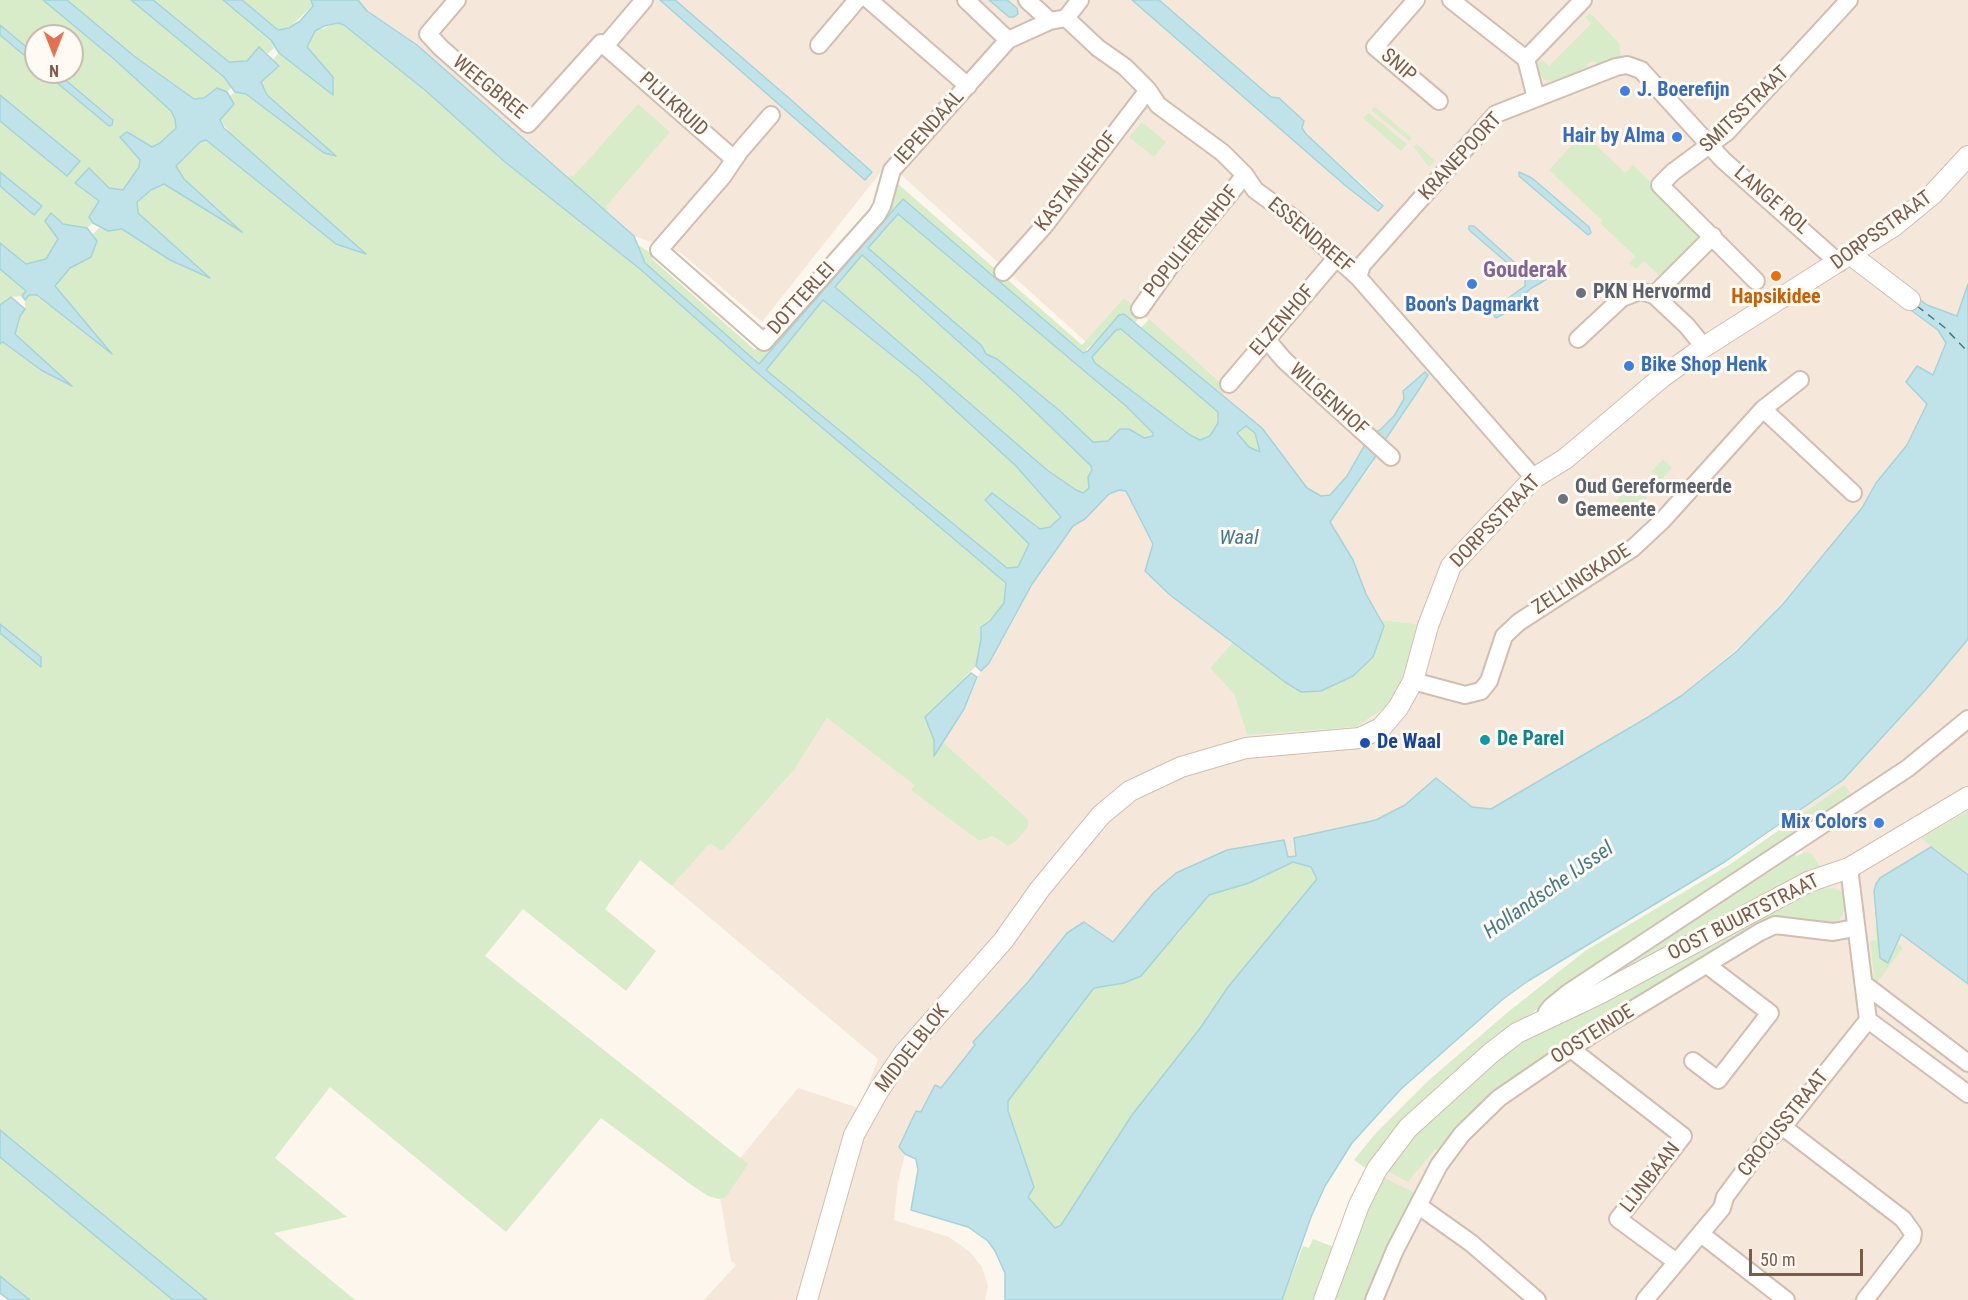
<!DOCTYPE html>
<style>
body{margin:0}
#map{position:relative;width:1968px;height:1300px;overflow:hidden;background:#fdf6ec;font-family:"Roboto Condensed",sans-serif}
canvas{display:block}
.north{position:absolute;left:24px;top:24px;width:60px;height:60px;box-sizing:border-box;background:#fffaf3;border:2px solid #cabbb1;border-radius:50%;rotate:180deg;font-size:16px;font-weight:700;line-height:24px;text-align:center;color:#7a5c4d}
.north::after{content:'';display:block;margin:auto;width:21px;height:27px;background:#e76f51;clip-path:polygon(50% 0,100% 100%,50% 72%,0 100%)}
.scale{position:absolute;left:1749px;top:1249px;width:114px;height:27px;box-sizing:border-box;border:3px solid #7a5c4d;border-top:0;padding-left:8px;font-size:18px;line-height:21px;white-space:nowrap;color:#7a5c4d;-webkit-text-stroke:4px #fffaf3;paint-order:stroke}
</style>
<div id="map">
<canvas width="1968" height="1300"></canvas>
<div class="north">N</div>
<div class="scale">50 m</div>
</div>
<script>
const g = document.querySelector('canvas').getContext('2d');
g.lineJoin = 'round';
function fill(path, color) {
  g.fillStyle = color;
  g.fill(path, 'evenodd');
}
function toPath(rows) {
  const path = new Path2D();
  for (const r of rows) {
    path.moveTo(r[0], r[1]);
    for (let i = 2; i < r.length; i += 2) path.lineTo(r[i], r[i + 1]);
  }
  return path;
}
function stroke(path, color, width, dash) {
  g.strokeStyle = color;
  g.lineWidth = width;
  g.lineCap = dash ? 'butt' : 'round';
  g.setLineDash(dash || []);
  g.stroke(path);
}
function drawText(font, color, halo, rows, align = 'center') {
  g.font = font + ' "Roboto Condensed",sans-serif';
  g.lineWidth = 6;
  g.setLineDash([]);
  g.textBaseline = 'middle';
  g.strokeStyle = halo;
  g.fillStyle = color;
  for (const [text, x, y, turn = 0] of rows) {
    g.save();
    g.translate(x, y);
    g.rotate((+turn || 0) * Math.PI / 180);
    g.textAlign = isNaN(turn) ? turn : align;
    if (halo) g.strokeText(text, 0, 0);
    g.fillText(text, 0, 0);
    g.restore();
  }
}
const residential = toPath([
 [358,0,1132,0,1347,187,1383,203,1306,134,1279,98,1271,97,1159,0,1968,0,1968,284,1957,316,1927,305,1914,295,1906,306,1938,330,1947,343,1933,375,1927,404,1907,445,1876,483,1862,508,1758,631,1681,696,1491,809,1472,807,1436,778,1405,805,1376,820,1294,838,1296,856,1288,857,1284,840,1227,850,1176,873,1154,892,1113,942,1085,922,1067,933,941,1088,936,1085,921,1113,916,1111,899,1147,905,1154,898,1182,894,1220,949,1237,969,1251,982,1267,988,1286,985,1300,704,1300,736,1265,731,1261,718,1185,798,1088,859,1108,878,1059,672,886,710,842,722,851,794,770,827,718,914,785,911,789,979,841,994,836,1003,843,1028,819,943,742,964,709,981,671,989,663,1032,584,1054,552,1073,526,1085,519,1109,494,1119,490,1126,491,1148,532,1153,544,1151,554,1155,582,1232,643,1210,668,1234,694,1247,735,1356,727,1385,709,1407,665,1417,624,1381,620,1366,594,1353,560,1330,522,1371,466,1386,436,1422,385,1424,373,1403,391,1404,399,1394,416,1367,442,1347,476,1330,495,1321,496,1307,488,1262,428,1223,395,1228,388,1124,299,1086,342,888,163,762,322,681,253,634,236,417,45,367,11],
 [1968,578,1968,1300,1329,1300,1391,1165,1806,858,1770,805]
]);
const green = toPath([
 [0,0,43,0,114,59,171,111,175,119,176,127,160,143,152,147,127,132,121,136,140,160,139,167,123,190,109,188,88,168,99,201,89,217,93,223,87,228,63,224,51,214,45,221,58,239,46,260,36,264,26,264,0,243,0,186,34,215,41,206,0,172,0,121,67,176,80,161,0,95,0,35,36,65,36,72,44,72,109,126,113,119,56,72,72,72,72,36,36,36,36,55,0,25],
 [67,0,131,0,224,77,232,87,227,92,217,88,204,98,194,99,134,56],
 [153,0,223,0,271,40,274,48,268,54,259,48,247,61,229,62],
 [242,0,311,0,313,5,289,28,278,30],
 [1590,13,1619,43,1621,56,1597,65,1595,61,1587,64,1588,68,1552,81,1544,80,1537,68,1538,62,1542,60,1549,66,1591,24,1585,17],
 [338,23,344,25,426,91,505,162,640,269,761,376,1006,583,1004,603,990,621,981,627,981,639,976,666,926,717,934,740,934,755,943,742,1028,819,1028,827,1016,841,1008,846,993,836,979,841,911,790,914,785,827,718,794,770,722,851,710,843,672,886,640,860,605,909,656,951,626,991,523,909,485,956,748,1164,726,1197,719,1199,708,1196,690,1184,601,1118,506,1232,330,1087,275,1158,347,1217,274,1233,355,1300,207,1300,0,1130,0,633,40,666,40,657,0,624,0,344,3,342,41,370,69,384,15,334,20,316,25,309,25,300,29,295,37,295,109,351,55,286,70,268,91,257,97,241,93,234,99,228,108,231,122,229,208,276,138,213,137,202,151,190,164,184,238,230,184,179,176,166,200,142,206,140,336,244,364,254,237,142,220,120,234,104,230,96,235,92,246,94,324,153,335,156,267,95,261,82,279,67,273,59,279,53,332,94,333,77,307,48,315,31],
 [638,104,670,132,606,206,608,208,605,212,567,179,570,175,573,177],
 [1375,107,1412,138,1409,141,1371,110],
 [1369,113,1407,144,1401,151,1363,118],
 [1142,122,1166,142,1154,157,1129,137],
 [1583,133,1625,173,1633,165,1701,230,1701,234,1661,277,1644,261,1636,269,1629,263,1635,256,1600,223,1602,220,1549,170],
 [1417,144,1435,161,1429,167,1414,147],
 [897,183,1082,345,1124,298,1139,311,1138,319,1135,323,1124,314,1083,353,903,199,759,364,645,263,635,243,654,255,652,259,755,350,759,346,765,351,886,213],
 [898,213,1126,406,1154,433,1153,436,1144,438,1129,429,1108,441,1093,442,1060,411,997,359,986,354,982,346,868,248],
 [861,255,1019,396,1091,466,1092,470,1088,477,1089,488,1083,493,1076,490,1047,470,834,286],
 [0,269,26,291,22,296,11,297,0,305],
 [823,300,918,376,1016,466,1062,517,1050,527,1040,529,992,493,985,501,1029,544,1018,567,1007,568,766,370],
 [1149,319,1228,389,1223,395,1141,328],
 [1121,329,1218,412,1218,423,1210,436,1200,440,1190,435,1095,363,1092,357,1116,330],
 [1246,426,1255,433,1260,452,1249,447,1237,433],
 [1663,459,1672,468,1660,481,1651,472],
 [1633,484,1647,498,1629,516,1615,502],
 [1381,620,1417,624,1407,665,1398,686,1385,708,1356,727,1247,735,1234,694,1210,668,1232,643,1301,692,1384,626],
 [1844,785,1851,794,1771,848,1766,852,1768,855,1560,992,1480,1053,1368,1170,1354,1160,1375,1134,1429,1080,1508,1012,1585,951,1729,865],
 [1968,811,1968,875,1921,838],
 [1794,852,1796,856,1805,852,1812,854,1822,870,1580,996],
 [1293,862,1311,867,1317,879,1228,987,1201,1027,1132,1115,1061,1224,1055,1228,1028,1197,1008,1111,1008,1101,1095,988,1124,983,1179,933,1191,914,1209,895],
 [1834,888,1842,892,1845,899,1843,914,1839,920,1832,924,1779,919,1646,996,1440,1151,1435,1149,1408,1182,1385,1170,1401,1148,1451,1096,1527,1038,1813,889],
 [1875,927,1878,927,1888,963,1897,943,1903,948,1875,985,1870,941,1877,940],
 [0,1157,173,1300,30,1300,11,1285,0,1276],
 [1383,1177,1415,1193,1367,1298,1369,1300,1327,1300],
 [1313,1239,1334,1247,1315,1300,1282,1300,1303,1246,1309,1248]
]);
const water = toPath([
 [43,0,67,0,134,56,194,99,204,98,217,88,227,92,234,104,220,120,224,128,366,254,336,244,206,140,200,142,176,166,184,179,242,232,164,184,151,190,137,202,138,213,210,278,170,260,122,229,108,231,93,223,89,217,99,201,75,183,89,168,109,188,123,190,139,167,140,160,120,137,127,132,152,147,160,143,176,128,175,119,171,111,114,59,43,0],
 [131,0,153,0,229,62,247,61,259,47,279,66,261,82,267,95,336,156,324,153,246,94,235,92,224,77,131,0],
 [223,0,242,0,278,30,289,28,300,21,313,6,311,0,358,0,367,11,417,45,634,236,645,263,759,364,903,199,1083,353,1088,351,1119,315,1124,314,1262,428,1307,488,1321,496,1330,495,1347,476,1367,441,1378,453,1330,522,1353,560,1366,594,1384,626,1373,657,1353,676,1321,691,1301,692,1285,682,1170,595,1145,571,1153,544,1126,491,1119,490,1109,494,1085,519,1073,526,1032,584,989,663,981,671,976,666,981,639,981,627,990,621,1004,603,1006,583,761,376,640,269,505,162,426,91,344,25,338,23,324,26,315,31,307,47,333,77,333,95,279,53,271,40,223,0],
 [898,214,1126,406,1153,433,1153,436,1144,438,1129,429,1120,429,1108,441,1093,442,1060,411,997,359,986,354,982,346,868,248,898,214],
 [862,255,1019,396,1091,466,1092,470,1088,477,1089,488,1083,493,1076,490,1047,470,835,287,862,255],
 [823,300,918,376,1016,466,1061,517,1050,527,1040,529,992,493,985,500,1029,544,1018,567,1007,568,766,370,823,300],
 [1121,329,1218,412,1218,423,1210,436,1200,440,1190,435,1095,363,1092,357,1116,330,1121,329],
 [1246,426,1255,433,1260,452,1249,447,1237,433,1246,426],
 [660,0,675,0,790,99,872,172,865,180,660,0],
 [989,0,1007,0,1017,8,1018,14,1014,17,1009,17,989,0],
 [1132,0,1159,0,1271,97,1279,98,1304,121,1302,128,1306,134,1383,206,1378,211,1347,187,1132,0],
 [0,25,36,55,36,65,0,35,0,25],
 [44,72,56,72,113,120,112,125,109,126,44,72],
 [0,95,80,161,67,176,0,121,0,95],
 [0,172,42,206,34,215,0,186,0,172],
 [1519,172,1532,178,1589,227,1591,233,1588,235,1519,176,1519,172],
 [51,213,63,224,87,228,97,241,91,257,70,268,55,286,112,354,37,295,29,295,25,300,22,296,26,291,0,269,0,243,26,264,46,259,58,239,45,221,51,213],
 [1469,226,1474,226,1532,278,1536,278,1553,267,1557,273,1530,289,1507,312,1496,318,1490,311,1525,286,1525,278,1469,230,1469,226],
 [1968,284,1968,639,1928,687,1843,780,1726,861,1528,981,1503,999,1401,1089,1352,1143,1325,1186,1311,1217,1282,1300,1005,1300,1005,1273,995,1251,988,1241,968,1227,911,1210,918,1170,916,1159,905,1154,899,1147,916,1111,921,1112,935,1085,941,1088,975,1045,973,1042,1028,982,1067,933,1084,922,1113,942,1154,892,1176,873,1227,850,1284,840,1288,857,1296,856,1294,838,1376,820,1405,805,1436,778,1472,807,1491,809,1648,717,1681,696,1737,651,1782,605,1862,508,1876,483,1907,445,1927,404,1906,382,1917,366,1933,375,1946,343,1938,330,1905,306,1914,295,1927,305,1957,316,1968,284],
 [1293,862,1311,867,1317,879,1228,987,1201,1027,1132,1115,1061,1225,1055,1228,1028,1197,1034,1187,1008,1111,1008,1101,1094,988,1124,983,1141,976,1209,895,1249,883,1293,862],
 [11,297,25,309,20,316,15,334,72,386,41,370,3,342,0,344,0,305,11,297],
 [1425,372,1428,375,1422,385,1383,443,1373,433,1380,430,1394,416,1404,399,1403,391,1425,372],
 [0,624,41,657,41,667,0,633,0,624],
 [971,673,977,677,964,709,934,756,934,740,925,717,971,673],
 [1931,847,1968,875,1968,984,1901,934,1888,963,1880,958,1874,891,1876,884,1880,878,1931,847],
 [0,1130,6,1135,207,1300,173,1300,0,1157,0,1130],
 [0,1276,11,1285,30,1300,9,1300,0,1293,0,1276]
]);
const ferry = toPath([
 [1917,306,1944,327,1968,352]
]);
const minor = toPath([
 [457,0,428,34,441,48,528,124,601,43,605,46,644,0],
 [869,0,968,86],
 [1027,0,1050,21],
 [1416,0,1375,47,1439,101],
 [1451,0,1526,59,1536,98],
 [1066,18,1098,48,1125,67,1148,90,1158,105,1223,153,1245,175,1255,190,1292,217,1358,277,1534,478],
 [1008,40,1050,21,1066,18,1080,0],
 [819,45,857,0],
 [605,46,734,159],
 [1526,59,1583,0],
 [771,115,740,151,723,176,659,250,764,342,877,215,882,206,892,170,1008,40,966,0],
 [1003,272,1045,225,1148,90],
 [1358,277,1362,265,1496,114,1616,67,1627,65,1641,70,1723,160,1839,263],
 [1756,281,1660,185,1673,172,1727,132,1849,0],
 [1654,295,1713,236],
 [1140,309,1169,268,1245,175],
 [1578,339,1622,298,1640,291,1654,295,1687,326,1704,347],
 [1267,340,1284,360,1391,457],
 [1229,384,1337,257],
 [1763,409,1853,493],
 [1413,681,1465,695,1481,691,1489,681,1504,636,1519,622,1633,548,1662,521,1763,409,1800,380],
 [1864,984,1968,1063],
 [1549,1019,1547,1012,1551,1007,1568,993,1908,768,1968,719],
 [1868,1020,1968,1094],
 [1571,1049,1683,1136,1618,1219,1675,1261],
 [1693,1061,1718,1080,1770,1013,1707,965],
 [1783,1127,1903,1219,1913,1233,1912,1239,1865,1300],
 [1419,1206,1471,1243,1537,1300],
 [1701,1234,1786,1300],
 [1374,1300,1395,1250,1439,1165,1462,1134,1499,1098,1594,1033,1760,932,1775,925,1833,932,1855,928],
 [1645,1300,1722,1208,1725,1197,1768,1139,1783,1127,1868,1020,1849,868]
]);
const tertiary = toPath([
 [1851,255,1910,300],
 [807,1300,854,1135,879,1090,904,1053,1003,941,1040,889,1101,815,1130,791,1181,767,1246,748,1360,738,1381,728,1398,708,1413,681,1428,626,1451,566,1534,478,1565,459,1661,378,1704,347,1894,226,1933,194,1968,156],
 [1324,1300,1359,1205,1377,1169,1408,1128,1491,1053,1517,1033,1599,994,1808,882,1849,868,1968,797]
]);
const markers = [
 [1625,91,6,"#3f7fe0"],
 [1677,137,6,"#3f7fe0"],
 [1776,276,6,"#e8710a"],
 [1472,284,6,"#3f7fe0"],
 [1581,293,6,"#6b7280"],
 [1629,366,6,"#3f7fe0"],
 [1563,499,6,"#6b7280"],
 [1485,740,6,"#0f9aa8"],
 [1365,743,6,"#1a4fb4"],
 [1879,823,6,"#3f7fe0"]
];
const streetNames = [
 ["SNIP",1398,66,41],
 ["WEEGBREE",489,88,39],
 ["PIJLKRUID",673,105,42],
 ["SMITSSTRAAT",1745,110,-44],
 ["IEPENDAAL",930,128,-48],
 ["KRANEPOORT",1461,157,-47],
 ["KASTANJEHOF",1077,182,-52],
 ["LANGE ROL",1771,201,41],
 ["DORPSSTRAAT",1882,231,-36],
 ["ESSENDREEF",1310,236,40],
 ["POPULIERENHOF",1192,242,-51],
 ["DOTTERLEI",802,299,-48],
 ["ELZENHOF",1283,321,-49],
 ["WILGENHOF",1328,400,42],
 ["DORPSSTRAAT",1496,522,-46],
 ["ZELLINGKADE",1582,580,-33],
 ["OOST BUURTSTRAAT",1744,918,-27],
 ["OOSTEINDE",1593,1035,-32],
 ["MIDDELBLOK",913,1049,-52],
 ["CROCUSSTRAAT",1784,1124,-51],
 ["LIJNBAAN",1651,1178,-52]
];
const shopNames = [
 ["J. Boerefijn",1637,91],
 ["Hair by Alma",1665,137,"right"],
 ["Boon's Dagmarkt",1472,306,"center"],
 ["Bike Shop Henk",1641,366],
 ["Mix Colors",1867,823,"right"]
];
const worshipNames = [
 ["PKN Hervormd",1593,293],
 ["Oud Gereformeerde",1575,488],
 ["Gemeente",1575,511]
];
const foodNames = [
 ["Hapsikidee",1776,298]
];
const cultureNames = [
 ["De Parel",1497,740]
];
const transitNames = [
 ["De Waal",1377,743]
];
const waterNames = [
 ["Waal",1239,539],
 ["Hollandsche IJssel",1549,891,-35]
];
const quarterNames = [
 ["Gouderak",1525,271]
];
fill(residential, '#f5e8da');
fill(green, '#d8ecc9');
fill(water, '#bfe3e8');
stroke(water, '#a5d3da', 1.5);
stroke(ferry, '#437c86', 1.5, [8, 6]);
stroke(minor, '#d1beb0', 20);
stroke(tertiary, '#d1beb0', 22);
stroke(minor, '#fff', 16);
stroke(tertiary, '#fff', 20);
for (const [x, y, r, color] of markers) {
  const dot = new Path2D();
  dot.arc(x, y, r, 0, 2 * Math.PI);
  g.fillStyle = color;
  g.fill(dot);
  stroke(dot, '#fffaf3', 2);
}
drawText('20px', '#7a5c4d', '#fffaf3', streetNames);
drawText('bold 20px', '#366cbe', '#fffaf3', shopNames, 'left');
drawText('bold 20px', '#5b616d', '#fffaf3', worshipNames, 'left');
drawText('bold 20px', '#c56008', '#fffaf3', foodNames);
drawText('bold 20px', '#0d838f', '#fffaf3', cultureNames, 'left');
drawText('bold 20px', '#164399', '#fffaf3', transitNames, 'left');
drawText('italic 21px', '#437c86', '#fffaf3', waterNames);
drawText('bold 22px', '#846695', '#fffaf3', quarterNames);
</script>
